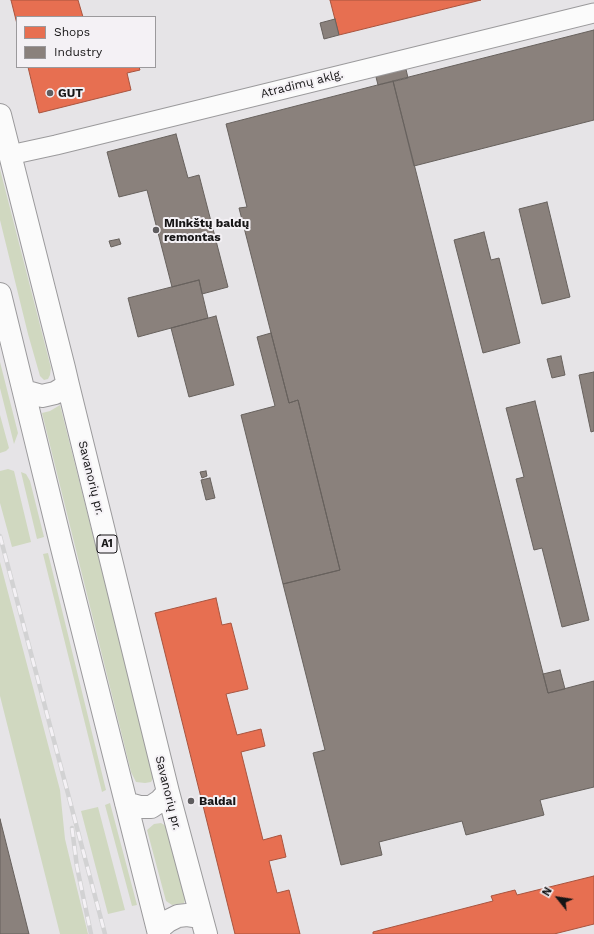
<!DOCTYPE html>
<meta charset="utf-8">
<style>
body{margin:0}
#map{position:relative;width:594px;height:934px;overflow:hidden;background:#e6e4e7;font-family:"Work Sans",sans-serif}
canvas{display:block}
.legend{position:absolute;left:16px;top:16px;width:140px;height:52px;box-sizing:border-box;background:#f4f1f5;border:1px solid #9b999c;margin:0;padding:5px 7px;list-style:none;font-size:12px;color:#161516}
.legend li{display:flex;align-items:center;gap:8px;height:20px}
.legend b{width:20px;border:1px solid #9b999c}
.north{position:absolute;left:538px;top:878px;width:40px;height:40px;-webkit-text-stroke:3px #f4f1f5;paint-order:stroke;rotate:300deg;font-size:11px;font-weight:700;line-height:16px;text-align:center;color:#161516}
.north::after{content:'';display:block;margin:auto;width:14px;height:18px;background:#161516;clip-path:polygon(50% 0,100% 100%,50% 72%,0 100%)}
</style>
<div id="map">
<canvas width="594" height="934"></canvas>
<ul class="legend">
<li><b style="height:11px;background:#e76f51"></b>Shops</li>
<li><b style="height:11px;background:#8a817c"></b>Industry</li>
</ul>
<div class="north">N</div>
</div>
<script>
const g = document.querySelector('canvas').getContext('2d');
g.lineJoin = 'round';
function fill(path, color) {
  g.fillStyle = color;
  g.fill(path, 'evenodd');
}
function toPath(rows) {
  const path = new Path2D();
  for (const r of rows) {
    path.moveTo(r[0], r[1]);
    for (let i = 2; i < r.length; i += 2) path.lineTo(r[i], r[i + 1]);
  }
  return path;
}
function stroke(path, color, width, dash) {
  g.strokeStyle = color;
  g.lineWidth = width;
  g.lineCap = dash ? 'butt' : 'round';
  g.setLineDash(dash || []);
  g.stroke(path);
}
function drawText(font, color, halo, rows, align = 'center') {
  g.font = font + ' "Work Sans",sans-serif';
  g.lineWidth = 4;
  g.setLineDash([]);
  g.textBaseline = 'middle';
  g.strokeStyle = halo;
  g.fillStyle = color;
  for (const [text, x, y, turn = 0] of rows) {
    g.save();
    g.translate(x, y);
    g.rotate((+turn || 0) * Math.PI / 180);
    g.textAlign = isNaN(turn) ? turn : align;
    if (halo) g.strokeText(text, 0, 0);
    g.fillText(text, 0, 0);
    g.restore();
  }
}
const green = toPath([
 [0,169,51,368,50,375,48,379,44,380,40,376,28,334,0,220],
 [0,362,18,433,14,444,0,388],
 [60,405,152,769,156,773,151,782,145,783,136,782,131,772,42,413,50,411],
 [0,415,9,448,6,451,0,453],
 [8,469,14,471,31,542,12,547,0,503,0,471],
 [21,472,26,474,30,481,44,537,37,539],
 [48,553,106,790,102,792,43,554],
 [0,562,60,790,65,839,88,934,60,934,0,696],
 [110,803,137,905,132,906,105,805],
 [98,807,125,910,108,914,81,811],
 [161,823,166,826,186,896,184,903,172,905,166,901,147,830,154,824]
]);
const shops = toPath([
 [11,0,78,0,83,17,17,17,17,24,11,0],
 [330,0,481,0,339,35,330,0],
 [28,67,139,67,140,70,127,73,131,90,39,113,28,67],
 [216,598,222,625,231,623,248,689,226,694,237,735,261,729,265,746,241,752,263,840,281,835,286,857,269,861,277,893,289,890,300,934,235,934,155,613,216,598],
 [594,876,594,924,554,934,373,934,373,932,493,901,491,896,515,890,517,895,594,876]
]);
const industry = toPath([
 [335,19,339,35,324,39,320,23,335,19],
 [594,30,594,120,414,166,393,81,594,30],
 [405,65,408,78,378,85,375,73,405,65],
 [393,81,548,693,594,681,594,787,540,800,544,815,466,835,462,821,379,842,382,855,341,865,313,753,325,750,283,584,340,570,298,400,289,403,239,208,247,207,226,124,393,81],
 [176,134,188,178,199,175,228,287,202,294,199,280,172,287,147,190,119,197,107,152,176,134],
 [547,202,570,297,542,304,519,209,547,202],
 [484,232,491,260,499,258,520,343,483,353,454,240,484,232],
 [119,239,121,244,111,247,109,241,119,239],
 [199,280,208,318,138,337,128,298,199,280],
 [216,316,234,385,189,397,171,328,216,316],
 [271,333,289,403,298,400,340,570,283,584,241,415,275,406,257,337,271,333],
 [561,356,565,375,552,378,547,359,561,356],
 [594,372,594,431,591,432,579,375,594,372],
 [535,401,589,620,562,627,542,548,534,550,516,479,524,477,506,408,535,401],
 [206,471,207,476,202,478,200,472,206,471],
 [210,478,215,498,206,500,201,480,210,478],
 [560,670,565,689,548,693,543,674,560,670],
 [0,819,29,934,0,934,0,819]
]);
const street = toPath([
 [10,155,56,145,594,13]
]);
const highway = toPath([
 [0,115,64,368,68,385,168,792,206,934],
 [0,294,61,544,159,934],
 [24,391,42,396,55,393,68,385],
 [126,803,140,807,151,807,160,801,168,792],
 [158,929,168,921,178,916,187,915,201,917]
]);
const rail = toPath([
 [0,536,105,934],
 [72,828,77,867,91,934]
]);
const markers = [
 [50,93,4,"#5f5d5f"],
 [156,230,4,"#5f5d5f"],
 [191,801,4,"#5f5d5f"]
];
const shields = [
 [107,544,20]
];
const shieldNames = [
 ["A1",107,544]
];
const streetNames = [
 ["Atradimų aklg.",302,84,-14],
 ["Savanorių pr.",91,478,76],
 ["Savanorių pr.",168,793,76]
];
const poiNames = [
 ["GUT",58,93],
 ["Minkštų baldų",164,223],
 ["remontas",164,237],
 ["Baldai",199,801]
];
fill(green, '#d0d8c0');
fill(shops, '#e76f51');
stroke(shops, '#a8543f', 1);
fill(industry, '#8a817c');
stroke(industry, '#67615d', 1);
stroke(street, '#9b9a9c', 21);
stroke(highway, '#9b9a9c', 24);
stroke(street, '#fbfbfb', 19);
stroke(highway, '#fbfbfb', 22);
stroke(rail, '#d2d2d3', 4.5);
stroke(rail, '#f4f1f5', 3, [9]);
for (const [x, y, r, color] of markers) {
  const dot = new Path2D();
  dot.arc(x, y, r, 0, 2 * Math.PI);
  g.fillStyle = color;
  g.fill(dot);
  stroke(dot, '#f4f1f5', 1.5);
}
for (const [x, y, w] of shields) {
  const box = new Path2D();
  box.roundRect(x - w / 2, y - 9, w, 18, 3);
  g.fillStyle = '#f4f1f5';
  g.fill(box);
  stroke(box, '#161516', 1);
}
drawText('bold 11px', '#161516', null, shieldNames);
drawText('12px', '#161516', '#f4f1f5', streetNames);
drawText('bold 12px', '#161516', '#f4f1f5', poiNames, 'left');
</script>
